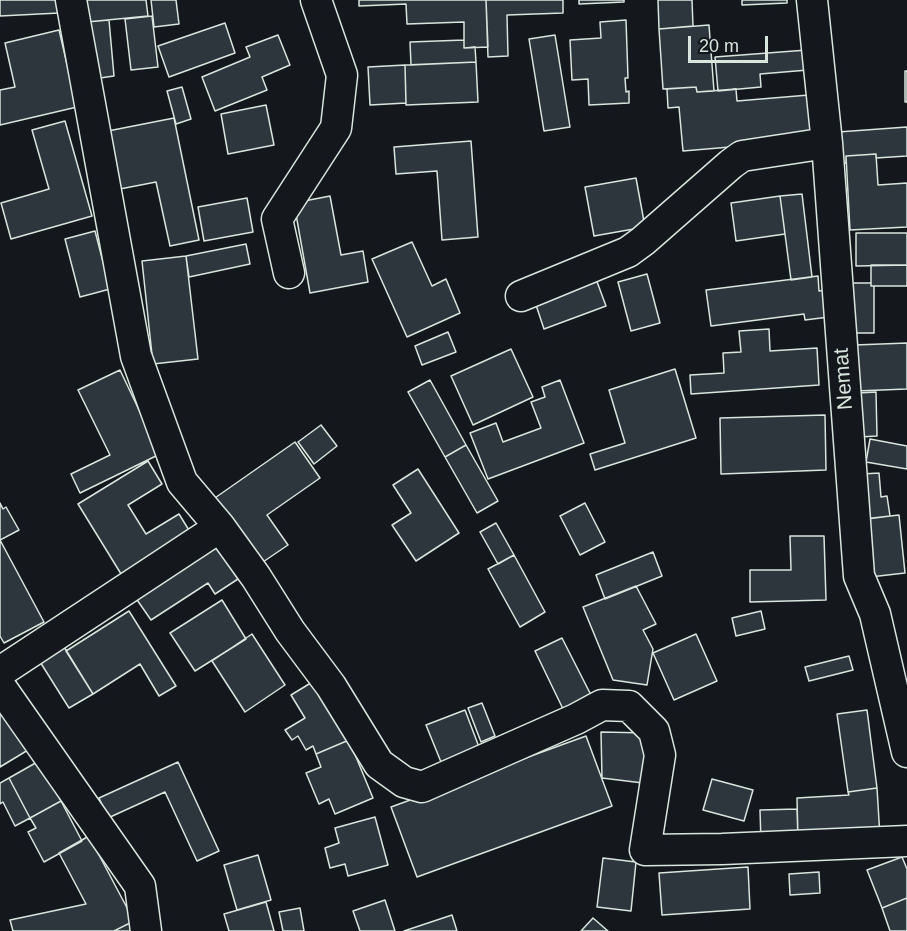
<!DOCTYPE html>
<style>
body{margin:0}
#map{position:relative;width:907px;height:931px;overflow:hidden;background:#14181c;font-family:Arial,sans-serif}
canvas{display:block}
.scale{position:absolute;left:688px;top:36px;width:80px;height:27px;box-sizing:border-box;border:3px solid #d8e6dc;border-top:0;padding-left:8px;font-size:18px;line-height:21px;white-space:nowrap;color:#d8e6dc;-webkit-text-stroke:4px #14181c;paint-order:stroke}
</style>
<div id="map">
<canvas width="907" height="931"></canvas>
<div class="scale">20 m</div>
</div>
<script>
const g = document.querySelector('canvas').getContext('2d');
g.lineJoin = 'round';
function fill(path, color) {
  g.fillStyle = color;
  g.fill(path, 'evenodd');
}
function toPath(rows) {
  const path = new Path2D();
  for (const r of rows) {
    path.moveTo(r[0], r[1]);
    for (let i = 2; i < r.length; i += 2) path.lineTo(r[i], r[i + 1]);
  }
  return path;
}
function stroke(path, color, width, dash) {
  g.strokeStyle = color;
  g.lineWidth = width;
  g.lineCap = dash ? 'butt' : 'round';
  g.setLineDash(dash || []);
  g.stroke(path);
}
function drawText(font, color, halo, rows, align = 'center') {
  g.font = font + ' Arial,sans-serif';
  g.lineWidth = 4.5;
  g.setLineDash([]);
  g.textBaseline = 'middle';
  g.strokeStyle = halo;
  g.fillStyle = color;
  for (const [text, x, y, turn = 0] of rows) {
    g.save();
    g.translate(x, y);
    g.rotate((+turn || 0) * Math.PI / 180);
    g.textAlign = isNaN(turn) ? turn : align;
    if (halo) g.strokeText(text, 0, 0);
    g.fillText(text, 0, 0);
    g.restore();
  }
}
const building = toPath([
 [0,0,58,0,59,13,0,16,0,0],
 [85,0,146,0,148,16,87,22,85,0],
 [151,0,176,0,179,24,154,27,151,0],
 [359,0,486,0,488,47,464,48,464,22,407,24,406,4,359,6,359,0],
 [486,0,563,0,563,13,507,15,508,56,488,57,486,0],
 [579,0,624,0,624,2,579,4,579,0],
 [658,0,692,0,693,26,659,29,658,0],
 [742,0,787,0,787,3,742,5,742,0],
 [152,16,158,67,131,70,125,19,152,16],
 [109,20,114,76,93,79,87,22,109,20],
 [626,20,628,78,625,78,626,92,629,91,629,103,589,105,588,79,572,80,570,40,601,38,600,22,626,20],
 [225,23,235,53,169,77,158,46,225,23],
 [709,25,714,91,697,92,696,87,663,89,659,29,709,25],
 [59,30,77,107,0,125,0,90,15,87,5,43,59,30],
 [278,35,290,65,262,77,267,90,215,111,202,77,250,57,246,47,278,35],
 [555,35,570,127,544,131,529,39,555,35],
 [464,40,464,48,475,47,476,62,411,65,410,42,464,40],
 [807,50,808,70,760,74,761,87,718,91,715,57,807,50],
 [476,62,478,102,406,105,405,65,476,62],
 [405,65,406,103,370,105,368,67,405,65],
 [905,71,907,71,907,102,905,102,905,71],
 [182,87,191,119,176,124,167,91,182,87],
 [696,87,697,92,736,89,737,101,809,95,813,140,683,151,679,107,668,108,667,89,696,87],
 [266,105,274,145,228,154,221,114,266,105],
 [174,118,199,240,170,246,156,182,120,189,108,131,174,118],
 [65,121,92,216,11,239,1,203,49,189,32,130,65,121],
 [907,127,907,156,876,158,876,154,846,156,846,163,839,164,838,132,907,127],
 [471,141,478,237,442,240,437,171,396,174,394,147,471,141],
 [876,154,878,185,907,183,907,227,850,230,846,156,876,154],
 [636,178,645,227,594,236,585,187,636,178],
 [802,194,812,277,791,280,780,196,802,194],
 [330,196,341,255,363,251,368,282,310,293,294,203,330,196],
 [780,196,785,234,736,241,731,203,780,196],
 [247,198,253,232,204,241,198,207,247,198],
 [95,231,110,289,80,297,65,239,95,231],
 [856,233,907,233,907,265,856,266,856,233],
 [412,242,432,286,446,279,460,313,407,337,372,259,412,242],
 [246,244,250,264,189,277,186,256,246,244],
 [186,256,198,359,153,364,142,261,186,256],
 [871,265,907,265,907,286,871,286,871,265],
 [647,274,660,323,631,331,618,282,647,274],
 [818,276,819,291,825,290,829,317,805,320,804,314,711,326,706,290,818,276],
 [596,279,606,306,544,329,535,302,596,279],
 [852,283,871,283,871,286,874,286,874,333,852,333,852,283],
 [769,329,770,351,817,348,819,385,691,394,690,375,724,373,723,353,741,352,739,331,769,329],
 [448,332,456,352,422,365,415,346,448,332],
 [907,343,907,389,856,391,855,345,907,343],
 [511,349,533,397,473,425,451,376,511,349],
 [675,369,696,438,595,470,590,454,625,443,609,390,675,369],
 [120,370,160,454,80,493,71,474,110,455,78,390,120,370],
 [430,380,466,445,445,457,408,392,430,380],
 [560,380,584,443,488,479,470,433,496,423,503,442,541,428,531,402,545,397,542,387,560,380],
 [876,392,877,436,859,437,858,393,876,392],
 [825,415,826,470,721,474,720,418,825,415],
 [321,425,337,446,314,464,298,442,321,425],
 [870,439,907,446,907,469,866,462,870,439],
 [295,442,320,478,267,515,288,545,257,566,212,500,295,442],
 [466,445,498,501,477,513,445,457,466,445],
 [148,461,162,484,128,505,146,534,179,514,195,540,126,582,78,504,148,461],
 [418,469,459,533,416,561,392,525,411,513,393,485,418,469],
 [879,473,881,497,887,496,890,516,867,519,862,474,879,473],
 [0,503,3,509,6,507,19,530,0,540,0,503],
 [585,503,605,542,580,555,560,516,585,503],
 [899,515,905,573,870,577,864,519,899,515],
 [496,523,514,555,498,564,480,532,496,523],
 [790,536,824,536,826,600,750,602,750,570,791,570,790,536],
 [0,540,44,622,4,643,0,636,0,540],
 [213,541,238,579,215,594,208,583,151,620,133,594,213,541],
 [653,552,662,576,605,599,596,575,653,552],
 [514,555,545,612,520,627,488,569,514,555],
 [636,586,656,624,643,630,653,649,647,685,613,680,583,607,636,586],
 [222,600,246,639,195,671,170,633,222,600],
 [129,611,176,686,159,696,140,664,93,694,66,651,129,611],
 [761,611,765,629,736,636,732,618,761,611],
 [252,634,285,685,245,712,212,661,252,634],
 [696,634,717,681,674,700,653,653,696,634],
 [562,638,592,697,564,711,535,651,562,638],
 [61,642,93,694,69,708,37,657,61,642],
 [849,656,853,670,809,681,805,667,849,656],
 [314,681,349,740,316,754,313,746,306,750,298,736,292,740,285,730,305,718,291,695,314,681],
 [482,703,495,736,481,742,468,708,482,703],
 [465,710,479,747,441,762,426,725,465,710],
 [867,710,877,788,848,792,837,714,867,710],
 [6,711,28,750,0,767,0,715,6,711],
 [601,732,648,733,651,784,602,778,601,732],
 [586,736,612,806,417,877,391,807,586,736],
 [349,740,373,798,335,814,329,799,319,804,306,773,321,767,316,754,349,740],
 [39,761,61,801,30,818,9,778,39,761],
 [178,762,219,851,197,861,165,792,108,818,99,798,178,762],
 [9,778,30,818,15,826,3,802,0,804,0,783,9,778],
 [712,779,753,790,744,821,703,810,712,779],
 [877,788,880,837,798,840,797,798,849,795,848,792,877,788],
 [61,801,82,841,44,862,28,832,36,828,30,818,61,801],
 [797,809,798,840,761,842,760,810,797,809],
 [375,817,388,865,348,876,345,864,330,868,325,848,339,843,335,828,375,817],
 [89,836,134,921,114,931,13,931,10,920,86,904,59,853,89,836],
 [258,855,271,900,237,910,224,865,258,855],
 [902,857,907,869,907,898,882,908,867,870,902,857],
 [603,858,636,862,631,911,597,907,603,858],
 [748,867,750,909,662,915,659,873,748,867],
 [819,872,820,893,790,895,789,874,819,872],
 [907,898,907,931,890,931,882,908,907,898],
 [385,900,395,931,360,931,353,911,385,900],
 [266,902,274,931,229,931,224,914,266,902],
 [300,908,304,931,283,931,279,912,300,908],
 [452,915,457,931,404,931,452,915],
 [593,918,608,931,581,931,593,918],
 [134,921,136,931,114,931,134,921]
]);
const minor = toPath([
 [71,0,136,356,182,482,220,527,256,577,290,631,331,686,379,764,404,782,422,787,576,719,602,705,629,706,654,731,660,755,645,850,722,849,907,841],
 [812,0,827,143,859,576,875,614,907,752],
 [289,273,277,219,336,128,342,75,316,0],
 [521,296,628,252,643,241,731,164,742,156,827,143],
 [0,672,220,527],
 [0,686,140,886,146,931]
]);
const streetNames = [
 ["Nemat",844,379,-94]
];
fill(building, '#2c363c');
stroke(building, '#d8e6dc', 1.5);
stroke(minor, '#d8e6dc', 33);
stroke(minor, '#14181c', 30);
drawText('21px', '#d8e6dc', '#14181c', streetNames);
</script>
